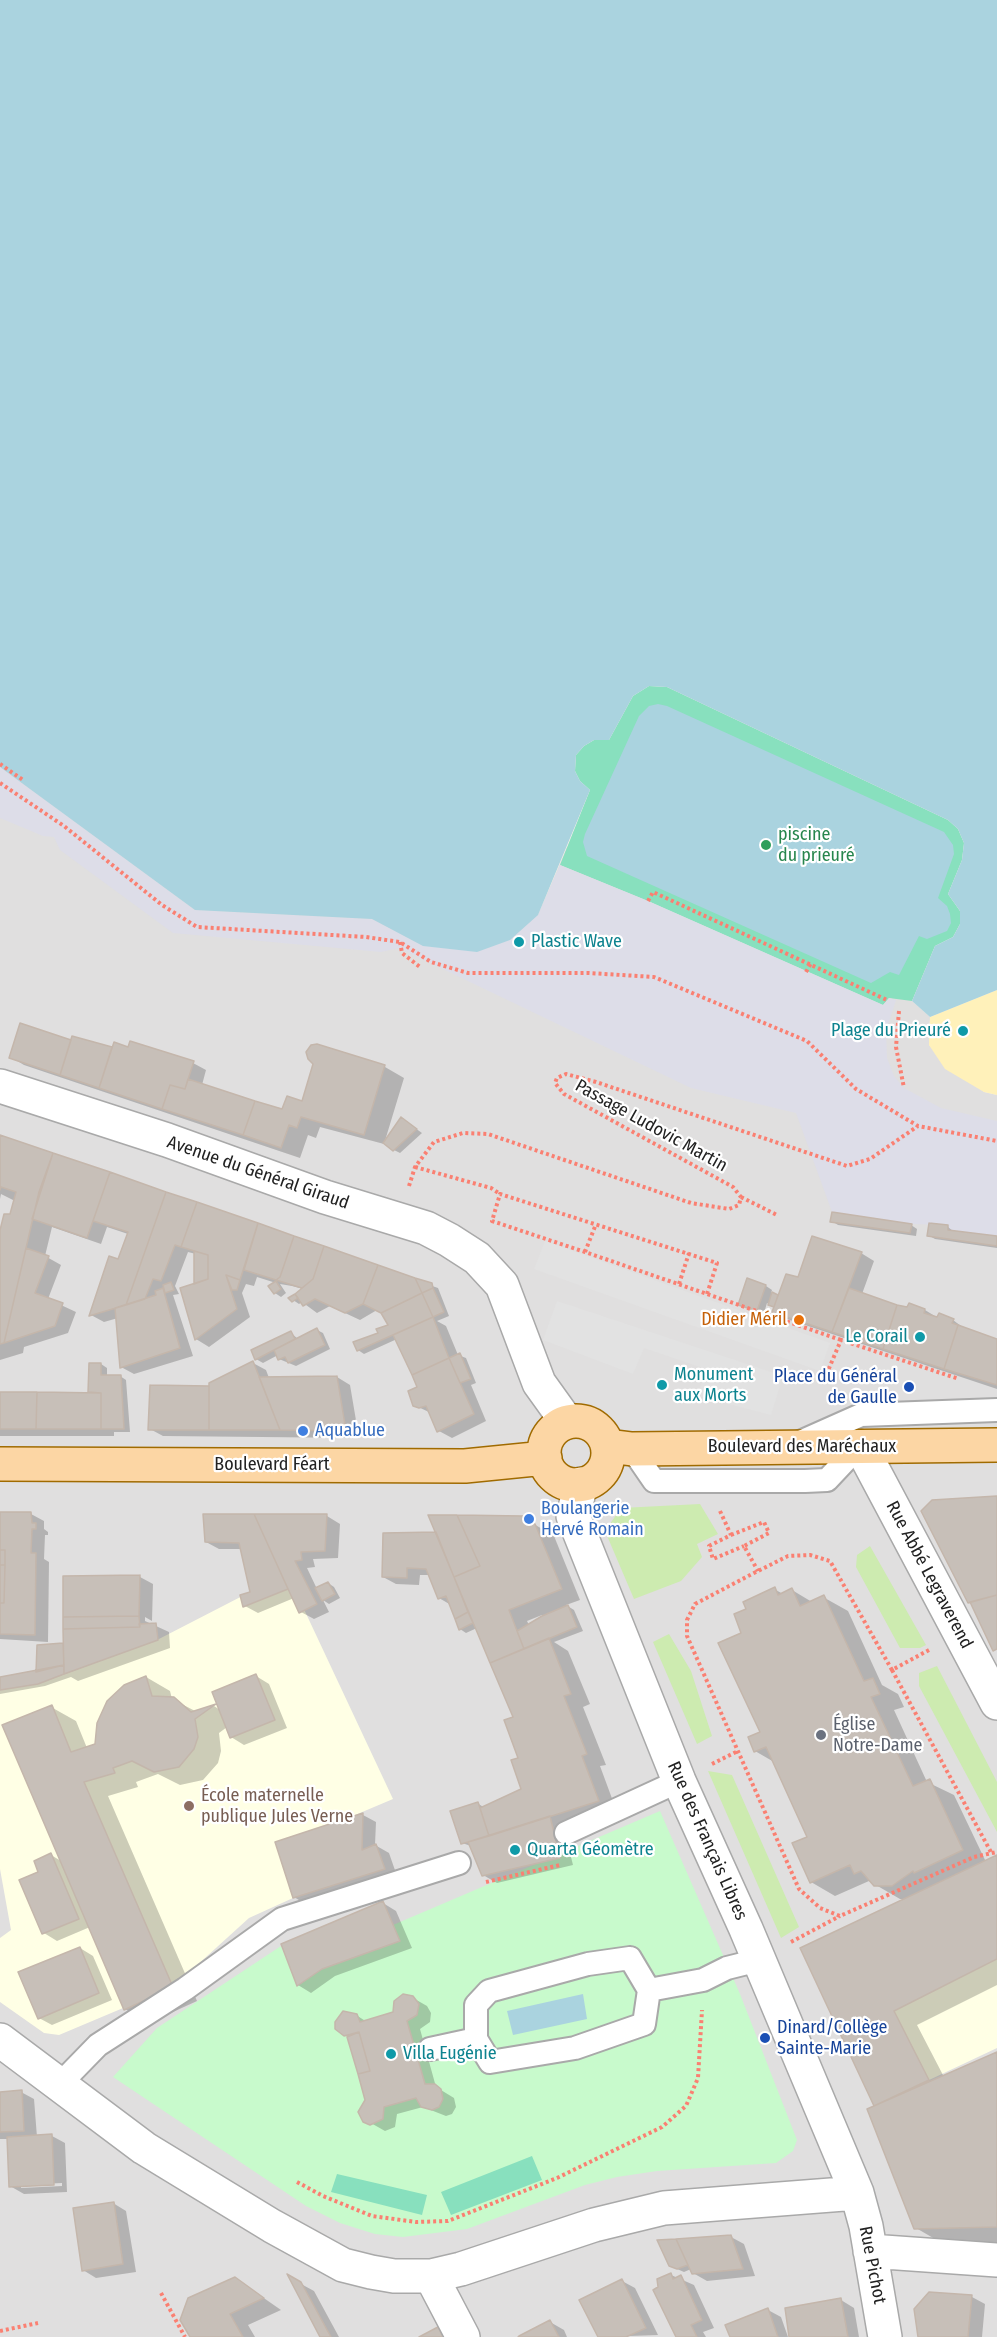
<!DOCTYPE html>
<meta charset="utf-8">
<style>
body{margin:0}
canvas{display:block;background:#f2efe9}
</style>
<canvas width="997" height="2337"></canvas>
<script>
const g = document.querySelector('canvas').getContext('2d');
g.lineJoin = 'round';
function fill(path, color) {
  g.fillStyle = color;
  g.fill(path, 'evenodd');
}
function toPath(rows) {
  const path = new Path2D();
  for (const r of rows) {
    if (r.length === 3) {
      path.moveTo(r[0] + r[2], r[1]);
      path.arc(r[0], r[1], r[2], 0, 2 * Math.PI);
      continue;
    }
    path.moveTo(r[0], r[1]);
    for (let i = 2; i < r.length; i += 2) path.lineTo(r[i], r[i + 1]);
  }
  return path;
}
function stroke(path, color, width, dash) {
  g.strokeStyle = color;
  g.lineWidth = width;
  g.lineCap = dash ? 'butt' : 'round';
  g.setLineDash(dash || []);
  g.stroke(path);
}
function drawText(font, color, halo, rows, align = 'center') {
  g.font = font + ' "Fira Sans Condensed",sans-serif';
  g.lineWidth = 4.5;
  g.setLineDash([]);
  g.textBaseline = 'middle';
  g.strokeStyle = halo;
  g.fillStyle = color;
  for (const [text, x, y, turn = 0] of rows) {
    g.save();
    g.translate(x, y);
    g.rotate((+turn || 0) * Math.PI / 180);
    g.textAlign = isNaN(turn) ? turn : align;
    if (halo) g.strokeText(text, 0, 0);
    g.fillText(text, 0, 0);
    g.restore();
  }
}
const residential = toPath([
 [0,767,538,915,567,847,912,1001,930,1017,929,1045,984,1092,997,1095,997,2337,0,2337]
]);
const education = toPath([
 [287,1573,393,1799,277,1848,293,1898,249,1918,173,1987,59,2035,44,2033,0,2002,0,1938,11,1930,0,1869,0,1690,38,1684,157,1640],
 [997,1855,997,2048,874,2106,800,1948]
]);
const grass = toPath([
 [700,1504,718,1534,697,1544,702,1557,681,1581,634,1599,605,1531,621,1508],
 [870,1546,926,1645,920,1648,900,1648,856,1567,857,1555],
 [669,1634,691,1671,712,1736,697,1744,653,1642],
 [937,1666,997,1782,997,1832,919,1686,919,1673],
 [708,1771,732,1775,799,1927,781,1938]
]);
const sand = toPath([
 [997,990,997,1095,984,1092,945,1069,929,1045,930,1017]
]);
const park = toPath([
 [660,1811,740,1994,797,2140,793,2151,776,2163,657,2171,617,2177,585,2185,467,2229,403,2237,375,2234,340,2223,306,2206,113,2077,157,2028,281,1946,297,1986,322,1969,399,1940,393,1925]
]);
const pitch = toPath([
 [649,686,667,687,948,820,958,829,964,843,962,860,948,894,960,911,960,924,953,937,935,946,912,1001,889,998,883,1005,648,901,560,865,590,790,580,781,575,771,576,755,584,746,594,740,609,740,633,696],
 [532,2156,542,2180,451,2215,441,2192],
 [337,2174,427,2195,422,2215,331,2192]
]);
const parking = toPath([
 [545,1241,830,1343,820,1371,534,1269],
 [557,1301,783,1376,771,1415,698,1396,706,1369,644,1348,633,1374,543,1340]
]);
const plaza = toPath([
 [0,767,195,910,372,919,424,946,538,915,560,865,648,901,883,1005,889,998,896,1000,886,1031,887,1058,894,1076,904,1088,941,1108,997,1121,997,1236,948,1230,948,1225,912,1224,832,1212,796,1113,691,1088,399,948,381,952,173,933,60,850,54,837,43,836,0,818]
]);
const water = toPath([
 [0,0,997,0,997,990,930,1017,912,1001,935,946,953,937,960,924,960,911,948,894,962,860,964,843,958,829,948,820,667,687,649,686,633,696,609,740,594,740,584,746,576,755,575,771,580,781,590,790,538,915,510,940,477,952,423,946,372,919,195,910,0,767],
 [658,704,667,706,944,832,953,845,954,854,938,898,947,906,950,914,951,923,947,931,927,939,919,936,899,975,890,972,871,983,587,856,583,842,585,834,639,716,649,706],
 [583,1994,587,2019,513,2035,507,2011]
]);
const shadow = toPath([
 [73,1037,112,1049,193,1063,206,1070,202,1085,283,1111,303,1103,315,1063,317,1045,385,1067,404,1078,384,1144,320,1127,316,1138,308,1135,300,1158,24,1065,11,1057,72,1042],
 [408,1123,422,1133,400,1153,394,1150],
 [0,1136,438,1288,449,1316,437,1321,446,1326,458,1355,466,1358,476,1383,471,1385,486,1421,452,1438,439,1431,431,1413,414,1405,419,1387,397,1339,364,1354,358,1350,391,1326,383,1312,377,1310,360,1320,330,1306,317,1313,302,1302,299,1304,293,1300,303,1289,292,1286,280,1284,286,1293,281,1297,275,1293,276,1283,257,1277,254,1286,246,1284,242,1293,250,1317,209,1347,196,1339,182,1289,196,1285,196,1254,188,1252,175,1286,179,1294,173,1295,193,1356,134,1374,121,1367,118,1318,104,1322,91,1315,119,1260,128,1234,107,1227,101,1244,52,1227,45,1256,61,1265,48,1299,76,1312,68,1333,24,1347,23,1353,0,1360,0,1236,12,1216,15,1201,1,1194,0,1199],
 [832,1221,911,1225,917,1229,916,1236,838,1225],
 [948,1227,954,1232,997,1237,997,1248,935,1239,928,1235],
 [861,1253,874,1261,862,1294,908,1309,925,1310,938,1318,953,1320,965,1329,997,1341,997,1389,787,1319,774,1311,775,1308,767,1303,764,1313,740,1304,766,1286,772,1290,771,1293,779,1297,799,1278],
 [317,1330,323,1333,330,1349,296,1366,279,1359,278,1355,263,1363,256,1359,291,1333,298,1339],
 [253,1363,266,1370,269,1378,337,1377,350,1385,359,1438,163,1436,150,1429,209,1387],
 [101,1364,107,1368,107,1377,120,1376,126,1380,130,1432,114,1432,114,1436,0,1436,0,1394,94,1394,89,1391],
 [0,1513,31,1514,44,1521,44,1529,48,1532,48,1535,45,1535,44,1559,49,1562,48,1642,0,1639],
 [204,1515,327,1516,340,1524,338,1558,313,1559,315,1567,307,1568,317,1589,328,1583,334,1587,340,1598,329,1604,323,1600,329,1612,314,1619,301,1612,294,1598,258,1613,245,1606,252,1593,242,1549,219,1549,206,1542],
 [522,1517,554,1536,580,1600,566,1605,574,1610,583,1631,554,1642,568,1651,590,1704,583,1707,606,1765,600,1766,617,1812,564,1829,573,1865,497,1883,483,1875,471,1846,462,1843,477,1803,485,1808,523,1790,515,1718,477,1628,466,1633,460,1629,451,1605,439,1598,431,1575,420,1575,419,1585,396,1584,383,1577,437,1534],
 [542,1615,542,1617,529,1625,527,1621],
 [140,1577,153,1584,152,1621,145,1617,145,1621,169,1632,170,1648,78,1681,71,1677,45,1686,0,1694,0,1678,37,1673,63,1644,65,1646],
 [774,1589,783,1594,792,1590,812,1602,823,1597,848,1611,882,1685,898,1694,904,1707,894,1710,927,1782,954,1795,986,1862,997,1857,997,1985,917,2025,944,2077,997,2054,997,2245,947,2246,916,2228,876,2106,802,1949,908,1899,900,1899,869,1881,835,1896,811,1882,809,1837,774,1762,755,1751,762,1732,743,1633,747,1610],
 [256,1676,269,1684,287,1728,244,1745,231,1737,227,1727,219,1733,221,1751,218,1763,203,1780,180,1785,158,1774,136,1782,138,1787,108,1796,197,2001,149,2023,125,2009,90,1927,57,1941,44,1933,40,1873,51,1855,61,1861,51,1707,76,1721,87,1748,97,1745,146,1677,170,1691,172,1699,197,1712,214,1706,220,1710],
 [363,1815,376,1822,375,1845,389,1853,397,1876,307,1905,294,1897,277,1843],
 [383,1903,396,1911,412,1948,335,1976,311,1993,298,1985],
 [80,1948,93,1956,112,2000,52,2025,39,2018],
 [413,1998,427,2006,431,2013,430,2022,420,2029,436,2087,454,2098,456,2107,452,2114,446,2116,423,2107,397,2114,395,2127,385,2131,362,2118,367,2101,349,2037,345,2035,356,2015,367,2022,394,2013],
 [21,2092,34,2099,37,2137,52,2136,65,2143,67,2192,24,2194,10,2186,9,2139,0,2139,0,2093],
 [62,2183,62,2186,21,2188,21,2185],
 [113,2203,126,2211,136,2272,96,2278,83,2270],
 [731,2237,744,2244,755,2276,707,2281,693,2273,691,2269,684,2272,677,2269],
 [671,2275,694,2285,714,2328,703,2332,706,2337,677,2337],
 [235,2278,281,2310,248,2325,255,2337,191,2337],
 [290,2278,314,2291,339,2337,321,2337],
 [622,2281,635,2288,658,2335,600,2337],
 [972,2297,985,2304,982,2337,919,2337],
 [841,2300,854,2308,859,2337,791,2337],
 [768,2310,781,2317,788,2337,731,2337],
 [550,2322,564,2330,567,2337,521,2337]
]);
const building = toPath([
 [20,1023,71,1040,60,1075,9,1058,20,1023],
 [72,1036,112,1047,99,1088,60,1075,72,1036],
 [130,1041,194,1061,185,1089,170,1085,162,1109,99,1088,114,1042,128,1047,130,1041],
 [317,1044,385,1065,364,1135,301,1117,297,1128,289,1125,281,1148,243,1135,255,1101,282,1109,287,1096,302,1101,313,1064,308,1059,306,1052,311,1045,317,1044],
 [188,1079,255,1101,243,1135,162,1109,170,1085,185,1089,188,1079],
 [401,1117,417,1129,393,1151,383,1143,401,1117],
 [0,1135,53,1153,39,1192,4,1343,0,1344,0,1230,4,1214,10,1214,16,1192,1,1187,0,1190,0,1135],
 [53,1153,110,1172,87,1238,32,1219,53,1153],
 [110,1172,166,1192,126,1305,89,1316,109,1256,118,1259,128,1232,93,1221,110,1172],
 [166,1192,197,1202,181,1247,175,1245,161,1281,153,1279,145,1299,126,1305,166,1192],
 [197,1202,258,1223,240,1280,226,1275,237,1309,195,1340,180,1288,208,1279,208,1255,181,1247,197,1202],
 [832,1212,912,1224,910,1233,830,1222,832,1212],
 [258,1223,294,1236,280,1277,276,1280,244,1270,258,1223],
 [929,1223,948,1225,948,1230,997,1236,997,1246,927,1236,929,1223],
 [294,1236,324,1246,313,1279,302,1288,276,1280,280,1277,294,1236],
 [812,1236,862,1252,832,1332,772,1312,786,1274,798,1277,812,1236],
 [324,1246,378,1265,363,1304,345,1313,315,1299,303,1306,295,1294,313,1279,324,1246],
 [26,1248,49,1256,35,1293,63,1303,55,1326,4,1343,26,1248],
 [194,1251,208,1255,208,1279,194,1284,194,1251],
 [378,1265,415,1278,422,1293,381,1313,363,1304,378,1265],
 [226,1275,240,1280,237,1290,232,1290,226,1275],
 [415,1278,432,1283,433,1288,422,1293,415,1278],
 [747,1278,766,1285,757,1311,738,1305,747,1278],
 [276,1281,281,1289,274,1294,268,1286,276,1281],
 [171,1282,174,1290,165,1293,163,1285,171,1282],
 [163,1288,180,1348,120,1368,115,1308,156,1295,155,1291,163,1288],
 [433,1288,444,1312,433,1317,422,1293,433,1288],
 [849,1288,897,1305,883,1349,832,1332,849,1288],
 [772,1292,778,1295,774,1307,768,1305,772,1292],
 [422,1293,433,1317,357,1351,353,1342,378,1333,376,1329,388,1325,381,1313,422,1293],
 [295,1294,298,1298,292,1302,288,1298,295,1294],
 [909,1303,925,1309,924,1313,937,1317,939,1313,954,1319,952,1323,958,1325,944,1369,883,1349,897,1305,907,1307,909,1303],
 [433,1317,449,1358,412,1375,393,1335,433,1317],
 [958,1325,997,1339,997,1385,944,1369,958,1325],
 [317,1328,325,1345,288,1363,285,1357,278,1360,274,1350,317,1328],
 [291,1331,295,1339,255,1360,251,1350,291,1331],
 [460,1353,471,1379,460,1383,449,1358,460,1353],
 [449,1358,474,1414,437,1432,426,1406,419,1408,413,1406,408,1391,417,1387,412,1375,449,1358],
 [253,1361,280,1430,209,1430,209,1383,253,1361],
 [89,1363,101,1363,101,1375,121,1375,124,1429,101,1429,101,1393,88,1392,89,1363],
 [337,1376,346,1431,280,1430,259,1377,337,1376],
 [150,1385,209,1386,209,1430,148,1430,150,1385],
 [0,1392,37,1392,36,1429,0,1429,0,1392],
 [37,1392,101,1393,101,1429,36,1429,37,1392],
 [997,1496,997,1595,968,1603,921,1511,932,1500,997,1496],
 [0,1512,31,1512,32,1523,36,1523,36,1529,32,1529,31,1553,36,1553,35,1635,0,1634,0,1603,4,1603,5,1565,5,1550,0,1550,0,1512],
 [203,1514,254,1514,288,1589,243,1607,240,1595,250,1592,239,1543,205,1542,203,1514],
 [254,1514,327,1514,325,1551,301,1552,302,1560,295,1561,317,1604,299,1613,254,1514],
 [428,1515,457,1515,480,1566,454,1577,428,1515],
 [457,1515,523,1516,529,1519,535,1524,562,1589,509,1610,524,1649,490,1663,454,1577,480,1566,457,1515],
 [436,1532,468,1612,455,1619,446,1596,438,1599,426,1569,407,1568,407,1578,382,1577,383,1533,436,1532],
 [0,1550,5,1550,5,1565,0,1565,0,1550],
 [0,1565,5,1565,4,1603,0,1603,0,1565],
 [140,1575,139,1616,63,1617,63,1576,140,1575],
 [328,1582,335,1594,322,1601,315,1588,328,1582],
 [775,1587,778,1595,792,1588,800,1606,824,1595,864,1681,873,1678,880,1694,871,1697,913,1786,930,1779,963,1850,914,1873,913,1871,892,1886,874,1886,861,1871,854,1874,850,1865,810,1883,792,1843,807,1837,766,1747,754,1752,748,1737,760,1732,718,1643,741,1633,734,1614,746,1609,743,1602,775,1587],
 [997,1595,997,1649,993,1651,970,1602,997,1595],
 [568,1605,577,1627,524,1649,517,1631,542,1616,568,1605],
 [468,1612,473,1623,459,1630,455,1619,468,1612],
 [139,1616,140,1627,63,1629,63,1617,139,1616],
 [156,1623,158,1640,64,1674,63,1629,140,1627,139,1624,156,1623],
 [549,1638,571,1694,564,1696,587,1754,582,1756,599,1801,489,1836,480,1808,521,1789,511,1760,518,1758,504,1720,513,1717,490,1663,549,1638],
 [63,1643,64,1665,36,1672,37,1645,63,1643],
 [64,1665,64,1674,38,1684,0,1690,0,1677,64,1665],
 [256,1674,275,1720,230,1738,212,1692,256,1674],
 [146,1676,152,1696,174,1697,191,1712,216,1704,195,1719,198,1737,194,1749,179,1767,154,1772,132,1761,113,1768,115,1773,84,1782,173,1987,124,2010,2,1725,52,1705,71,1752,95,1744,97,1723,107,1701,124,1685,146,1676],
 [478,1802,489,1836,461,1844,450,1811,478,1802],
 [363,1813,362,1850,376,1844,385,1869,293,1898,275,1842,363,1813],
 [550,1816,560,1858,482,1876,468,1842,550,1816],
 [51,1853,79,1919,42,1934,19,1880,38,1872,34,1861,51,1853],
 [997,1855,997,1959,894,2011,929,2080,874,2106,800,1948,997,1855],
 [383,1901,400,1941,322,1969,297,1986,281,1944,383,1901],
 [80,1947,99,1993,38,2019,18,1972,80,1947],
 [403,1994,413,1996,419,2004,417,2015,407,2021,425,2084,435,2084,441,2089,443,2099,439,2107,432,2110,421,2107,416,2098,384,2107,383,2119,370,2125,363,2122,358,2112,365,2100,358,2074,370,2071,359,2032,344,2036,335,2029,335,2022,343,2011,357,2014,360,2022,393,2012,394,2001,403,1994],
 [359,2032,370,2071,358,2074,347,2037,359,2032],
 [997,2052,997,2227,914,2229,867,2109,997,2052],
 [22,2090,24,2131,0,2132,0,2092,22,2090],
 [52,2134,54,2185,9,2187,7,2137,52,2134],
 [114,2202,123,2264,82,2271,73,2208,114,2202],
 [731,2235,743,2269,692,2274,676,2239,731,2235],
 [676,2239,688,2265,677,2269,669,2266,657,2240,676,2239],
 [671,2273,673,2279,681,2275,702,2320,691,2325,697,2337,676,2337,653,2290,658,2287,657,2279,671,2273],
 [287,2274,301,2282,331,2337,320,2337,287,2274],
 [235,2277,264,2298,230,2314,243,2337,190,2337,180,2320,188,2298,235,2277],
 [622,2279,646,2328,626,2337,598,2337,579,2300,622,2279],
 [929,2292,972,2295,968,2337,918,2337,914,2309,929,2292],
 [841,2298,848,2337,789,2337,785,2308,841,2298],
 [768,2308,778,2337,730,2337,725,2325,768,2308],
 [550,2320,559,2337,518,2337,519,2336,550,2320],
 [438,2327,443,2337,419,2337,438,2327]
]);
const path = toPath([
 [0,764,23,780],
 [0,783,64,826,162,905,197,927,366,937,400,942,431,962,468,973,589,973,654,977,807,1041,856,1089,918,1126,997,1141],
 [648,901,653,892,887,1000],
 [400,942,402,953,420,967],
 [806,972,811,963],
 [899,1011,896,1047,904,1088],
 [415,1167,491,1188,500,1194],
 [409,1186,415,1167,434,1142,463,1133,488,1134,691,1203,729,1209,739,1205,741,1197,733,1187,564,1094,555,1083,557,1078,566,1074,596,1082,847,1166,870,1159,918,1126],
 [741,1197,777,1215],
 [585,1252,596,1224],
 [679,1284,689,1253],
 [707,1294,717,1263,500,1194,492,1221,585,1252,707,1294,841,1340],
 [824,1380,841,1340,959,1379],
 [720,1511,731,1535,709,1546,713,1559,744,1546],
 [731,1535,764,1522,769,1533,744,1546,758,1571],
 [929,1650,892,1670,992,1854],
 [892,1670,830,1561,810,1555,788,1556,752,1574,695,1604,687,1620,687,1636,799,1889,820,1908,840,1916,974,1857,997,1852],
 [712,1764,738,1751],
 [486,1882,560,1865],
 [791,1942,840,1916],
 [297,2182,323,2196,372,2216,416,2222,448,2221,557,2178,662,2127,686,2106,698,2078,702,2010],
 [161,2293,185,2337],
 [0,2331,38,2323]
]);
const lane = toPath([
 [798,1443,861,1415,997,1410],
 [632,1449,654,1481,805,1481,827,1480,858,1447],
 [566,1833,679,1781],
 [630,1958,649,1990,644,2024,575,2048,490,2062,476,2039,476,2005,489,1991,588,1964,630,1958],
 [649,1990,703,1980,727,1968,759,1960],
 [430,2049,476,2039],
 [59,2085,98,2045,185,1989,282,1919,459,1863]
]);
const street = toPath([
 [0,1086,167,1140,325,1197,426,1228,449,1240,477,1258,502,1285,539,1383,567,1422],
 [861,1447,997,1703],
 [581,1484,573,1516,679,1781,746,1929,857,2193,866,2226,885,2337],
 [0,2040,144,2148,272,2226,343,2265,371,2272,394,2276,431,2276,461,2269,594,2225,664,2208,857,2193],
 [870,2251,997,2260],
 [431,2276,463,2337]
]);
const primary = toPath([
 [576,1453,32],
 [608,1446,632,1449,997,1445],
 [0,1464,465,1466,545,1458]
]);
const markers = [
 [766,845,6,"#2e9e5b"],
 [519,942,6,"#0f9aa8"],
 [963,1031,6,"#0f9aa8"],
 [799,1320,6,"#e8710a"],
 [920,1337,6,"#0f9aa8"],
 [662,1385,6,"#0f9aa8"],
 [909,1387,6,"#1a4fb4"],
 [303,1431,6,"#3f7fe0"],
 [529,1519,6,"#3f7fe0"],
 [821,1735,6,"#6b7280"],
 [189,1806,6,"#8d6e63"],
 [515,1850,6,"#0f9aa8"],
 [765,2038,6,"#1a4fb4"],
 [391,2054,6,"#0f9aa8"]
];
const leisureNames = [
 ["piscine",778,835],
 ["du prieuré",778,856]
];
const cultureNames = [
 ["Plastic Wave",531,942],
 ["Plage du Prieuré",951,1031,"right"],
 ["Le Corail",908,1337,"right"],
 ["Monument",674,1375],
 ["aux Morts",674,1396],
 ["Quarta Géomètre",527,1850],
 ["Villa Eugénie",403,2054]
];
const streetNames = [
 ["Passage Ludovic Martin",651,1126,29],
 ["Avenue du Général Giraud",258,1173,19],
 ["Boulevard des Maréchaux",802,1447],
 ["Boulevard Féart",272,1465],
 ["Rue Abbé Legraverend",929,1575,62],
 ["Rue des Français Libres",707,1841,66],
 ["Rue Pichot",872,2265,79]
];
const foodNames = [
 ["Didier Méril",787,1320]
];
const transitNames = [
 ["Place du Général",897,1377],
 ["de Gaulle",897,1398],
 ["Dinard/Collège",777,2028,"left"],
 ["Sainte-Marie",777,2049,"left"]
];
const shopNames = [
 ["Aquablue",315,1431],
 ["Boulangerie",541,1509],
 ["Hervé Romain",541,1530]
];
const worshipNames = [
 ["Église",833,1725],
 ["Notre-Dame",833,1746]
];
const educationNames = [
 ["École maternelle",201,1796],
 ["publique Jules Verne",201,1817]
];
fill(residential, '#e0dfdf');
fill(education, '#ffffe5');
fill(grass, '#cdebb0');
fill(sand, '#fff1ba');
fill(park, '#c8facc');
fill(pitch, '#88e0be');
fill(parking, '#e2e2e2');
fill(plaza, '#dddde8');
fill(water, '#aad3df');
fill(shadow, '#0003');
fill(building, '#c7bfb8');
stroke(building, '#c4b6ab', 1.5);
stroke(lane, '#a9a9a9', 26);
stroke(street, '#a9a9a9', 36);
stroke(primary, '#a06b00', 36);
stroke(path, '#fa8072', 4, [3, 3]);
stroke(lane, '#fff', 22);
stroke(street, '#fff', 33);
stroke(primary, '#fcd6a4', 33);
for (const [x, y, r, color] of markers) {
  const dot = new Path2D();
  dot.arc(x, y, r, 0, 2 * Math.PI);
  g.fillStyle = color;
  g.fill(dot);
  stroke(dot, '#fff', 2);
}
drawText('18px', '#27864d', '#fff', leisureNames, 'left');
drawText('18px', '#0d838f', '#fff', cultureNames, 'left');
drawText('18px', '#222', '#fff', streetNames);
drawText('18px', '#c56008', '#fff', foodNames, 'right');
drawText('18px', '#164399', '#fff', transitNames, 'right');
drawText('18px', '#366cbe', '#fff', shopNames, 'left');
drawText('18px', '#5b616d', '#fff', worshipNames, 'left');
drawText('18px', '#785e54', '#fff', educationNames, 'left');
</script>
